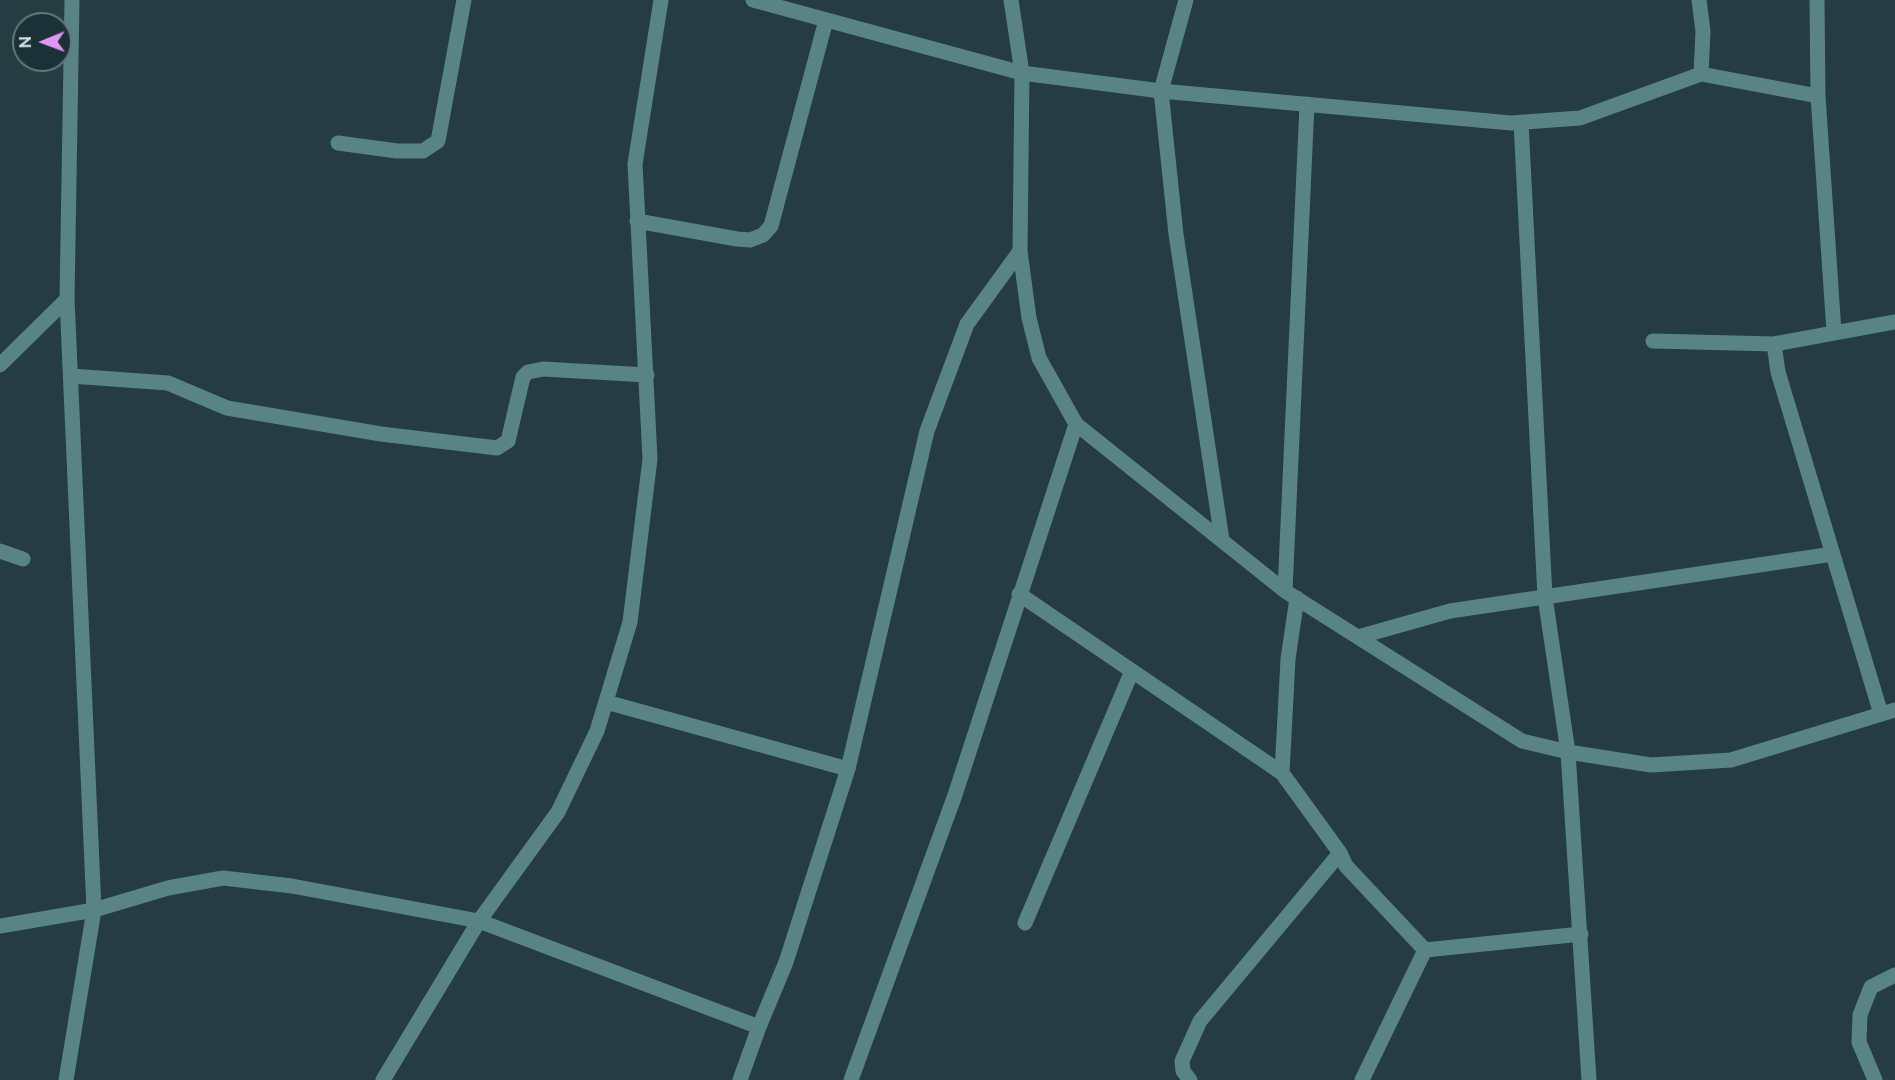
<!DOCTYPE html>
<style>
body{margin:0}
#map{position:relative;width:1895px;height:1080px;overflow:hidden;background:#253c42;font-family:Raleway,sans-serif}
canvas{display:block}
.north{position:absolute;left:12px;top:12px;width:60px;height:60px;box-sizing:border-box;background:#1b3138;border:2px solid #65777d;border-radius:50%;rotate:269deg;font-size:16px;font-weight:700;line-height:24px;text-align:center;color:#d3e0e5}
.north::after{content:'';display:block;margin:auto;width:21px;height:27px;background:#de98f2;clip-path:polygon(50% 0,100% 100%,50% 72%,0 100%)}
</style>
<div id="map">
<canvas width="1895" height="1080"></canvas>
<div class="north">N</div>
</div>
<script>
const g = document.querySelector('canvas').getContext('2d');
g.lineJoin = 'round';
function toPath(rows) {
  const path = new Path2D();
  for (const r of rows) {
    path.moveTo(r[0], r[1]);
    for (let i = 2; i < r.length; i += 2) path.lineTo(r[i], r[i + 1]);
  }
  return path;
}
function stroke(path, color, width, dash) {
  g.strokeStyle = color;
  g.lineWidth = width;
  g.lineCap = dash ? 'butt' : 'round';
  g.setLineDash(dash || []);
  g.stroke(path);
}
const minor = toPath([
 [753,0,1022,73,1011,0],
 [1186,0,1161,91,1176,234,1222,540],
 [1699,0,1703,31,1701,74,1580,118,1511,123,1161,91,1022,73,1020,251,1029,318,1039,358,1076,424,1285,591,1522,741,1568,752,1651,765,1731,760,1895,710],
 [1817,0,1818,96,1834,332],
 [1701,74,1818,96],
 [1521,122,1545,597,1568,752,1589,1080],
 [338,143,397,151,423,151,438,141,464,0],
 [637,221,737,239,750,240,763,235,771,226,826,20],
 [1653,341,1774,344],
 [0,365,67,299],
 [71,376,168,383,227,408,381,434,497,448,508,441,523,377,528,372,543,369,647,375],
 [0,551,23,559],
 [1285,591,1307,104],
 [1019,594,1282,773],
 [1297,598,1288,659,1282,773,1340,853,1346,866,1425,950],
 [1358,637,1450,611,1833,554],
 [606,702,848,769],
 [1881,714,1778,372,1774,344,1895,322],
 [1025,923,1132,671],
 [0,926,94,910,168,888,223,878,292,886,479,921,759,1027,786,962,848,769,927,431,967,324,1020,251],
 [66,1080,94,910,67,299,72,0],
 [383,1080,479,921,558,812,597,731,630,622,650,459,635,164,661,0],
 [740,1080,759,1027],
 [851,1080,955,795,1076,424],
 [1190,1080,1183,1071,1182,1061,1200,1021,1340,853],
 [1362,1080,1425,950,1581,934],
 [1875,1080,1859,1042,1860,1015,1871,987,1895,975]
]);
stroke(minor, '#588486', 15);
</script>
